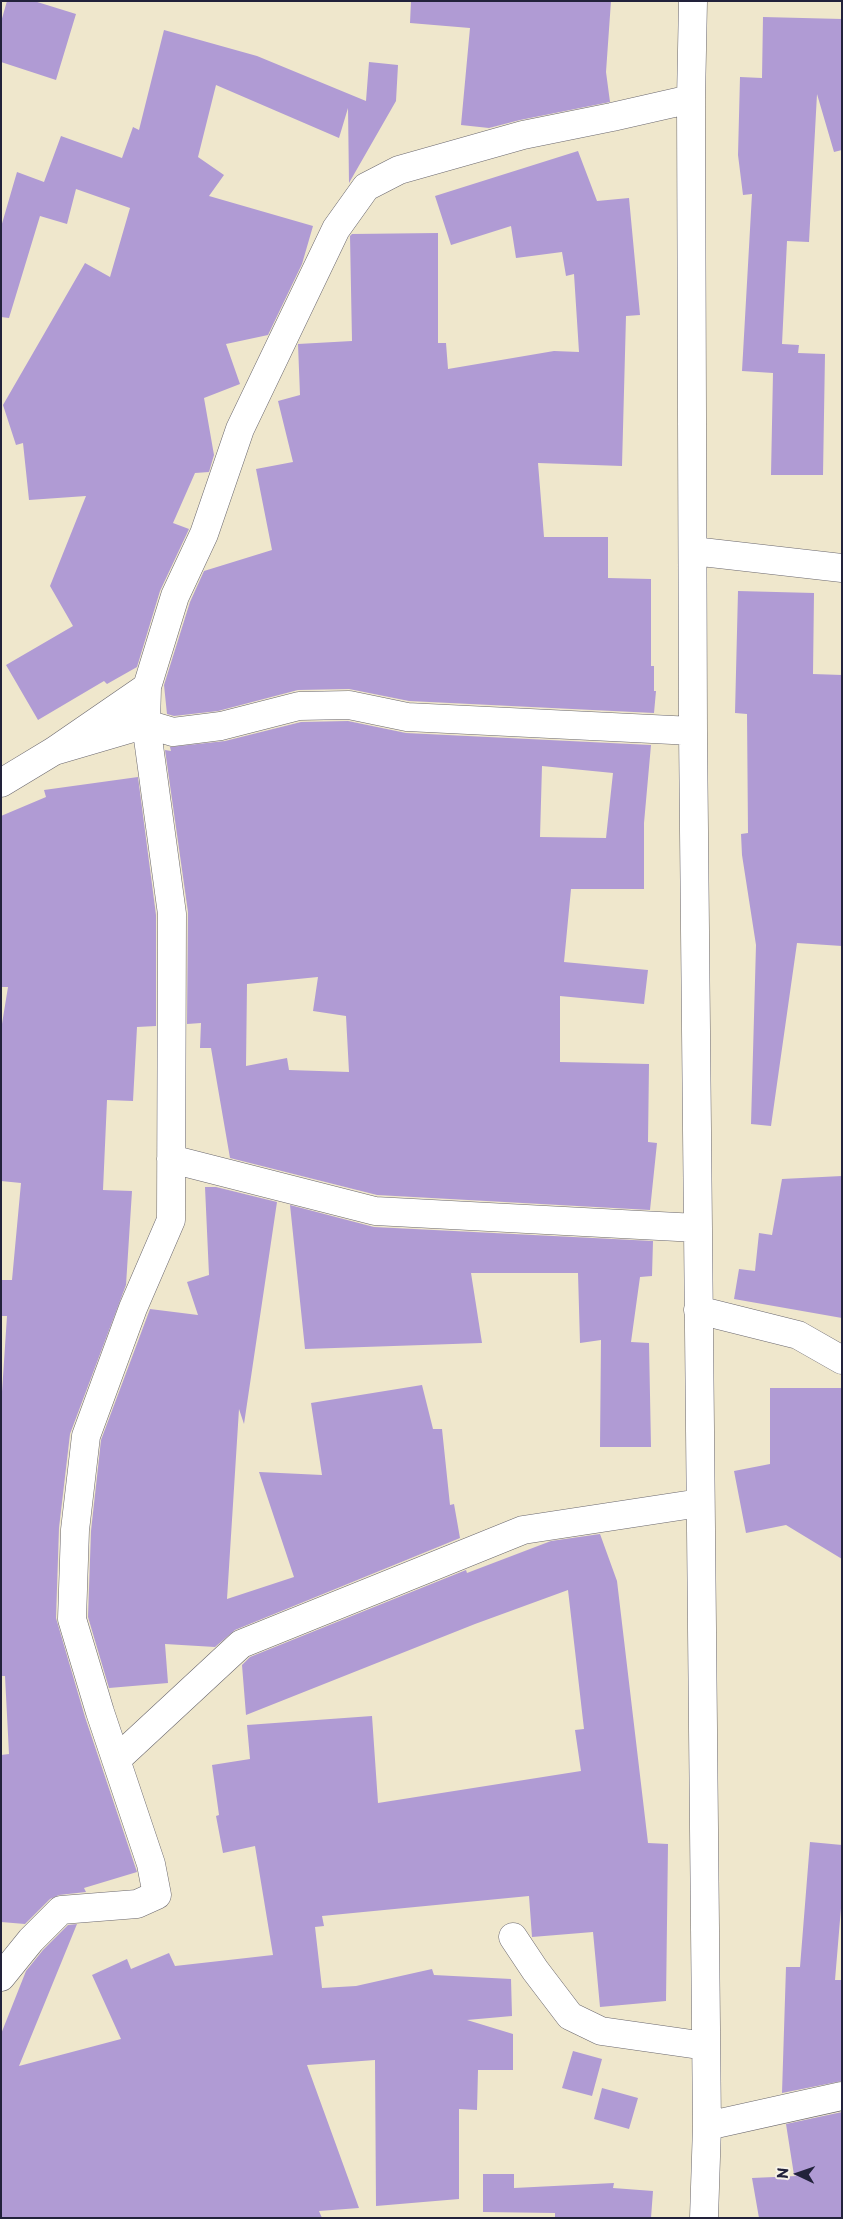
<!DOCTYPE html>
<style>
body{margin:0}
#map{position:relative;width:843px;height:2219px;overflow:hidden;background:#efe7cc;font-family:"Playpen Sans",sans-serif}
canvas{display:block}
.frame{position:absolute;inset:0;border:2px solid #22223b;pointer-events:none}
.north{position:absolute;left:773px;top:2149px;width:50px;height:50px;-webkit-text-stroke:4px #f7f3e8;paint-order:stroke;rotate:273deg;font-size:14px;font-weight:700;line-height:20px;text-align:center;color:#22223b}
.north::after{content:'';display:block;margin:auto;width:18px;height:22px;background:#22223b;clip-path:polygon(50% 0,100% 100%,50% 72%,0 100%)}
</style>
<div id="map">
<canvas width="843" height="2219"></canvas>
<div class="frame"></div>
<div class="north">N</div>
</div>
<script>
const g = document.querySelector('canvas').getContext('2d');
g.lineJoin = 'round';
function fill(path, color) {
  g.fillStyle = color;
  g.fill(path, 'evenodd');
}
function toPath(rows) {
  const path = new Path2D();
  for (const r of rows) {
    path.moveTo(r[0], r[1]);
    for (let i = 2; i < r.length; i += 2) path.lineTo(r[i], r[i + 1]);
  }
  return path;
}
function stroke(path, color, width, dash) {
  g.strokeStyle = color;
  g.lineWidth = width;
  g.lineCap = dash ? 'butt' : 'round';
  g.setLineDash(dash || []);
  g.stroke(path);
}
const building = toPath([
 [7,1,34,1,76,14,56,80,1,62,1,22],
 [411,1,611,1,606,72,610,102,520,120,489,128,461,125,470,28,410,23],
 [763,17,842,19,842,150,834,152,817,94,809,242,787,241,782,344,799,345,798,353,825,354,823,475,771,475,773,373,742,371,752,194,743,195,738,155,740,77,762,78],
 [164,30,257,56,366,101,369,62,398,65,396,101,349,183,348,108,339,138,216,85,198,157,224,175,209,196,313,226,302,264,268,335,226,344,240,384,204,398,214,455,209,472,195,473,173,523,189,529,160,591,137,667,107,684,104,681,38,720,6,665,73,626,50,586,86,496,29,500,23,443,16,445,3,405,85,263,110,277,130,208,76,189,67,224,40,216,9,318,1,317,1,227,17,172,44,182,61,136,122,158,133,127,139,130],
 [578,151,597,201,629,198,640,315,626,316,622,466,538,463,544,537,608,537,608,578,651,579,651,666,654,666,654,691,656,691,654,713,409,701,349,689,298,690,218,711,174,716,167,714,164,685,190,602,204,571,272,550,256,469,293,462,278,401,300,395,298,344,352,341,350,236,352,234,438,233,438,343,446,343,448,369,554,351,579,352,574,274,566,276,562,252,516,258,511,226,451,245,435,196],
 [738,591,814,593,813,674,842,675,842,946,797,943,771,1126,751,1124,756,945,742,855,741,834,748,833,747,714,735,713],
 [348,721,406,733,651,745,644,823,644,889,571,889,564,962,648,970,644,1004,560,996,560,1062,649,1064,648,1142,657,1143,650,1210,377,1195,230,1158,211,1048,200,1048,201,1023,187,1024,188,912,165,750,171,751,170,747,225,741,301,722],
 [542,766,613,773,606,838,540,837],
 [318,977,313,1011,346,1016,349,1072,289,1070,287,1058,246,1066,247,984],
 [138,777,156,915,156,1026,137,1027,133,1101,107,1100,103,1190,132,1191,126,1285,70,1434,59,1528,56,1618,85,1717,137,1872,84,1888,86,1892,59,1895,50,1899,25,1924,1,1922,1,1755,9,1754,5,1676,1,1676,1,1407,7,1316,1,1316,1,1280,12,1280,21,1183,1,1181,1,1030,8,987,1,987,1,816,46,797,44,790],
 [842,1176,842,1318,734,1299,739,1269,755,1271,759,1233,772,1235,782,1179],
 [205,1187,216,1187,277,1202,244,1424,239,1409,227,1599,294,1577,259,1472,322,1475,311,1403,422,1385,433,1429,442,1429,450,1505,454,1504,460,1538,235,1630,215,1647,165,1644,168,1683,109,1688,88,1617,91,1531,101,1440,150,1309,198,1315,187,1282,209,1275],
 [290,1205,374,1227,653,1241,652,1276,640,1277,631,1342,649,1343,651,1447,600,1447,601,1340,580,1343,578,1273,471,1273,482,1343,305,1349],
 [770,1388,842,1388,842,1559,786,1525,746,1533,734,1471,770,1464],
 [600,1534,617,1581,648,1843,668,1844,666,2001,600,2007,593,1932,532,1937,529,1896,322,1916,324,1926,315,1927,322,1988,356,1986,432,1969,434,1975,511,1979,512,2016,467,2020,513,2034,513,2070,478,2070,477,2110,459,2109,459,2199,376,2206,375,2060,307,2065,359,2208,319,2211,322,2218,1,2218,1,2034,26,1971,43,1950,68,1925,77,1924,19,2066,121,2039,92,1975,127,1959,131,1969,169,1953,175,1966,273,1955,255,1846,223,1853,216,1816,219,1815,212,1765,250,1759,247,1725,372,1716,378,1803,581,1771,575,1730,584,1729,568,1590,475,1624,246,1715,242,1665,250,1657,466,1570,467,1573,551,1541],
 [810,1842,842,1845,842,1896,835,1980,842,1980,842,2081,782,2093,786,1967,800,1967],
 [573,2051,602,2059,592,2096,562,2088],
 [602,2088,638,2098,629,2129,594,2119],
 [842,2112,842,2218,759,2218,752,2178,797,2176,794,2175,786,2124],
 [483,2174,514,2174,514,2188,614,2183,613,2188,653,2191,651,2218,555,2218,555,2213,483,2212]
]);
const minor = toPath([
 [693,1,691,99,693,731,707,2126,704,2218],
 [693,551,842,568],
 [54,751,146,724,173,732,221,726,299,706,349,705,407,717,693,731],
 [1,783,54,751,147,687],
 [171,1159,375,1211,697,1228],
 [698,1310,798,1335,842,1360],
 [116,1760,241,1644,523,1530,700,1503],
 [513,1937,535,1970,570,2016,601,2031,706,2046],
 [1,1977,31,1940,61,1910,137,1904,157,1895,151,1864,100,1712,72,1619,75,1530,86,1436,133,1308,171,1220,172,914,146,724,147,687,175,596,204,534,240,429,336,229,366,187,399,170,523,135,612,117,691,99],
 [707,2126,842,2096]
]);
fill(building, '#b09bd4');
stroke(minor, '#6a676e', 29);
stroke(minor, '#fff', 28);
</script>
